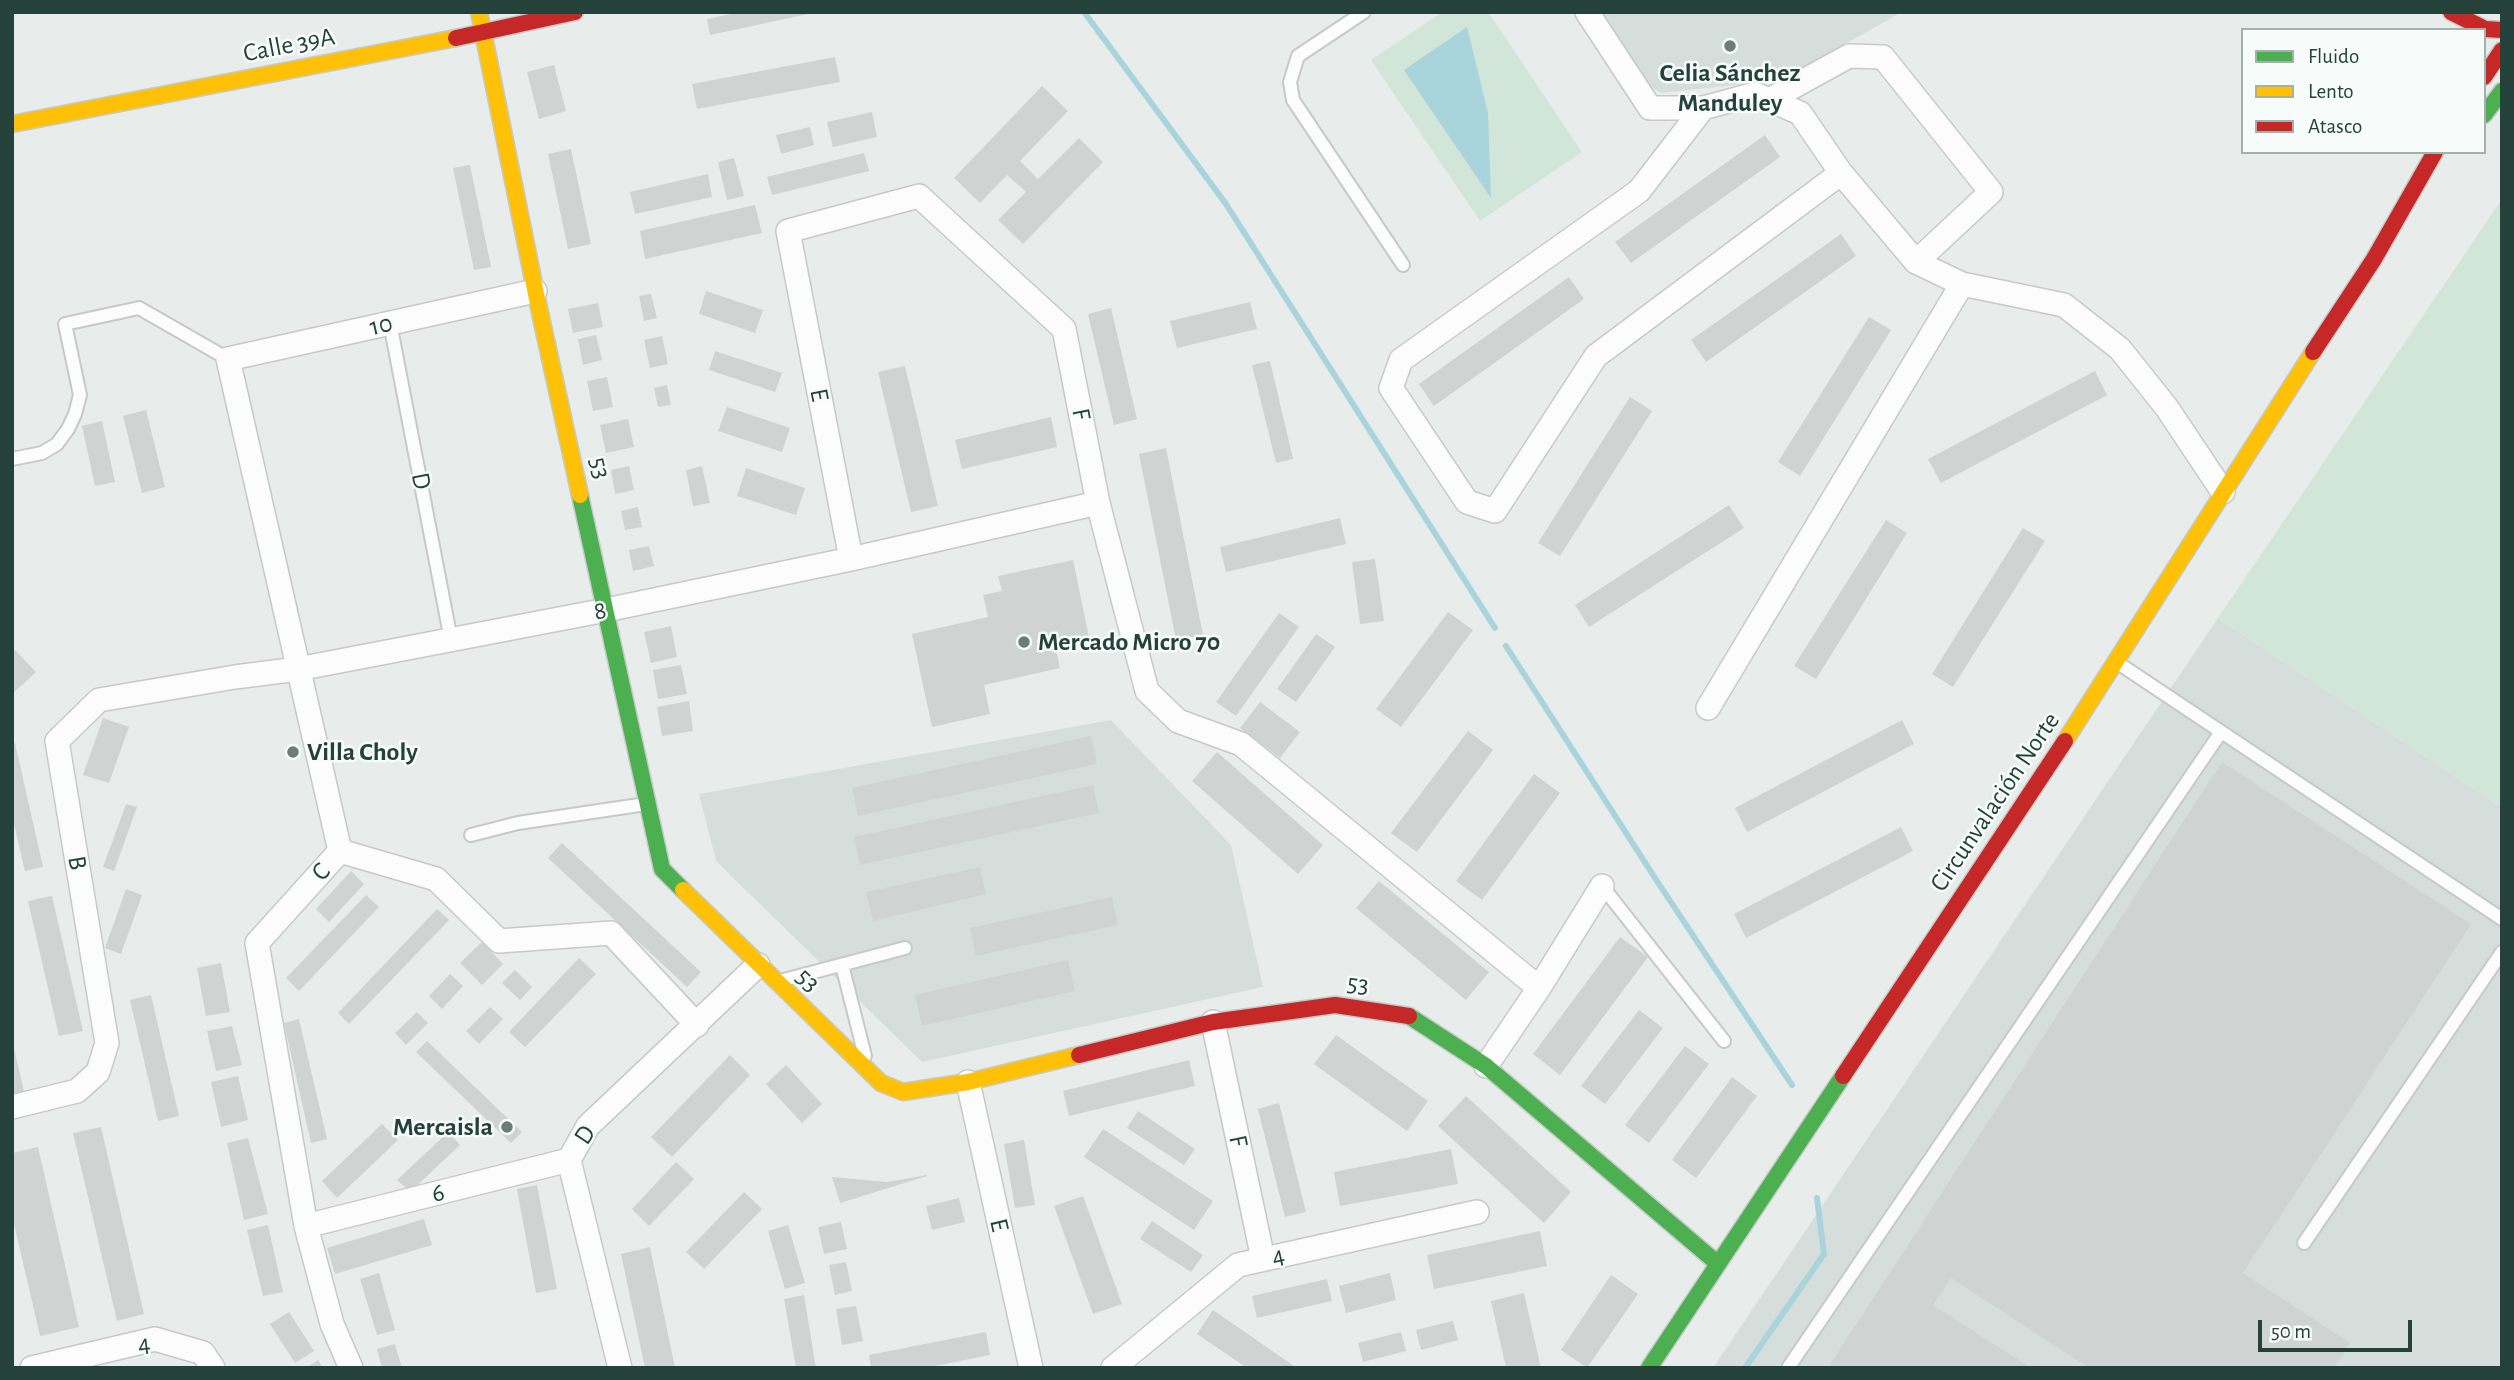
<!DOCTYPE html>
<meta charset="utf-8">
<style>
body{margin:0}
#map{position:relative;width:2514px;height:1380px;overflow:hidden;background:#e8edeb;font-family:"Alegreya Sans",sans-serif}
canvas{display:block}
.frame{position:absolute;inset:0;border:14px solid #24423a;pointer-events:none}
.legend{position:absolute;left:2241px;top:28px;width:245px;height:126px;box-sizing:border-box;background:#f7fbf9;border:2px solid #a3b1ad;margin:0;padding:9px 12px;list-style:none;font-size:21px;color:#24423a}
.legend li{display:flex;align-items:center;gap:14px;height:35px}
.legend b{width:35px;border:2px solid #a3b1ad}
.scale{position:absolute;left:2258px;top:1320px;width:154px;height:32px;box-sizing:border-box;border:4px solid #24423a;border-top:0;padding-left:9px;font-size:21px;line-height:24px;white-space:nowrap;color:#24423a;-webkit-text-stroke:5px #f7fbf9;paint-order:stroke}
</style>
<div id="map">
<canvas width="2514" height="1380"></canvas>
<div class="frame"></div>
<ul class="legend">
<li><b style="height:9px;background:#4caf50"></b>Fluido</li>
<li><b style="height:9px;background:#ffc107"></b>Lento</li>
<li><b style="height:9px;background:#c62828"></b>Atasco</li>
</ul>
<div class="scale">50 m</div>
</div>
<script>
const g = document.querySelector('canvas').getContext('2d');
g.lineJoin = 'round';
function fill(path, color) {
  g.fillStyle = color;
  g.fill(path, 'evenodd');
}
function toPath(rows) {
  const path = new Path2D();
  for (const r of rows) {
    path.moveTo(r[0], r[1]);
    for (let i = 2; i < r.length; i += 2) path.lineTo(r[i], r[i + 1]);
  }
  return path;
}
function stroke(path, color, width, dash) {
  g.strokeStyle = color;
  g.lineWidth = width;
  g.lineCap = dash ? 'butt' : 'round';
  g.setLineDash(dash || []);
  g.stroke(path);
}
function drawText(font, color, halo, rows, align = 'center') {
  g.font = font + ' "Alegreya Sans",sans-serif';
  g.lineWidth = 5;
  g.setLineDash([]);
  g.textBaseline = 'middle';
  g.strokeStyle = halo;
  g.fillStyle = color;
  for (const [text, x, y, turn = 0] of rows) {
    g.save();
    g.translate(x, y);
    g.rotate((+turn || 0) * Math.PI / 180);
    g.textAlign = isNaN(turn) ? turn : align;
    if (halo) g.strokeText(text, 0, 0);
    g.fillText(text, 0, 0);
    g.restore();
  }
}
const built = toPath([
 [1597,12,1902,12,1781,80,1661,93,1641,80],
 [2218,618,2502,808,2502,1368,1713,1368],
 [1111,720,1231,845,1263,987,922,1062,716,861,699,794]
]);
const green = toPath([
 [1442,12,1488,12,1582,152,1480,221,1371,60],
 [2502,199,2502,808,2218,618]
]);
const water = toPath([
 [1467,27,1488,113,1491,198,1404,70]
]);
const stream = toPath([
 [1084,12,1226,204,1495,628],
 [1506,646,1655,878,1792,1085],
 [1745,1368,1824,1254,1817,1198]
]);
const building = toPath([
 [740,12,813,12,813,13,710,35,707,19],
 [835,57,840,82,697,109,692,84],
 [554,65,566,111,539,119,527,72],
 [1042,86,1068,111,1020,161,1038,179,1079,138,1103,162,1023,244,998,220,1026,192,1007,175,980,203,954,178],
 [872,112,877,137,833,147,827,122],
 [810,127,814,145,781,154,776,135],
 [1765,135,1780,157,1631,263,1615,242],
 [571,149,591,244,568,249,548,154],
 [864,153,869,171,772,195,767,177],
 [734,158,744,196,727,200,718,162],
 [470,165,491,267,474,270,453,168],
 [708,174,712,197,635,214,630,192],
 [755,205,762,233,645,259,640,231],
 [1841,234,1856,256,1706,362,1691,340],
 [1569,277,1584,299,1434,406,1419,384],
 [706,291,763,310,755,333,699,314],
 [651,294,657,318,644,321,639,296],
 [1250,302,1257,329,1177,348,1170,321],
 [598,303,603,327,573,333,568,309],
 [1111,308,1137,419,1114,425,1088,314],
 [1869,317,1891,330,1800,476,1778,462],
 [596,335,602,360,583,365,578,339],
 [662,336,668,364,650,368,644,340],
 [715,351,782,373,775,392,709,370],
 [1270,361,1293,459,1276,463,1252,365],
 [905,366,938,506,911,512,878,372],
 [2095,371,2107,395,1941,483,1928,459],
 [607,377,613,407,593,411,587,381],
 [667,385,671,405,658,407,654,388],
 [1630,397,1652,411,1560,556,1538,543],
 [727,407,790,428,782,452,718,431],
 [146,410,165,487,142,493,123,416],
 [1051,417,1057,447,962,469,955,440],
 [628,419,634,447,606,453,600,425],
 [102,421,115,482,95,486,82,426],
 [1166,448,1203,635,1176,640,1139,454],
 [629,466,634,490,615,494,611,470],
 [702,466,710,503,693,506,686,470],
 [746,468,805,488,796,515,737,496],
 [1729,505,1744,528,1589,627,1575,605],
 [638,507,642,527,625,530,621,511],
 [1340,518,1346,544,1226,572,1220,547],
 [1886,520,1907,533,1816,679,1794,666],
 [2023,528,2045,541,1953,687,1932,674],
 [649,546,654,566,633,571,629,550],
 [1375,559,1384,621,1360,624,1352,562],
 [1073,560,1090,642,1056,650,1060,668,984,685,990,714,932,727,912,634,988,617,983,595,1002,591,998,576],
 [1448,612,1473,630,1401,727,1376,709],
 [1279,613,1299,627,1236,716,1216,702],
 [671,626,677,657,651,663,644,632],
 [1316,634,1335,647,1296,702,1277,689],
 [15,650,36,672,12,694,12,653],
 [681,665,687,694,658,699,653,670],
 [689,701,693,731,662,736,657,707],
 [1260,702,1300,732,1280,758,1240,728],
 [103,718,129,727,109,783,83,775],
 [1902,720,1914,744,1747,832,1735,808],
 [1468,731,1493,750,1417,852,1391,833],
 [1091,736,1097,764,858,816,852,788],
 [15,743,43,867,25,871,12,816,12,744],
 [1217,752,1323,845,1298,874,1192,781],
 [2222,762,2471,924,2243,1273,2350,1343,2334,1368,2089,1368,1951,1278,1933,1305,2031,1368,1828,1368],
 [1534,774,1560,793,1482,900,1456,881],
 [1093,785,1099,813,860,865,854,837],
 [126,804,137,807,114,871,103,867],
 [1901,827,1913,851,1746,938,1734,914],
 [562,843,701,972,687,987,548,858],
 [980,867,986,894,873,921,866,892],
 [351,871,364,884,329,922,316,909],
 [1379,881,1489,972,1466,1000,1356,908],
 [126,889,142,895,121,954,105,948],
 [366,895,379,907,299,991,286,978],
 [52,896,83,1031,59,1036,28,901],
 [1112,897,1118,925,976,956,970,928],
 [437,909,449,920,349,1024,338,1013],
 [1620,937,1648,957,1560,1075,1533,1054],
 [482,942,503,964,482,985,460,963],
 [579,958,596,974,525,1047,509,1032],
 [1068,960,1075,991,922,1026,915,995],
 [221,963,230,1012,206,1016,197,968],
 [515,970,532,987,520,1000,502,983],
 [450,974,463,986,442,1009,429,996],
 [151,995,179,1116,158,1121,130,1000],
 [490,1007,503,1019,479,1044,466,1031],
 [1639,1010,1663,1028,1605,1104,1581,1086],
 [417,1012,428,1023,406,1045,395,1033],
 [299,1019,327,1139,311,1143,284,1023],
 [232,1026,242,1065,216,1071,207,1031],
 [1336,1035,1428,1101,1407,1131,1314,1064],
 [12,1039,24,1092,12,1094],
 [427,1041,522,1132,511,1143,416,1052],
 [1685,1046,1709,1064,1649,1143,1625,1125],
 [730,1055,750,1075,672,1157,651,1137],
 [1189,1060,1195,1086,1069,1116,1063,1091],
 [786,1065,822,1104,802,1123,766,1084],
 [238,1076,248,1120,221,1127,211,1082],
 [1732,1077,1757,1096,1696,1178,1672,1160],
 [1466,1096,1571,1192,1544,1223,1438,1126],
 [1279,1103,1306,1212,1285,1217,1258,1109],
 [1138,1111,1195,1149,1184,1165,1127,1128],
 [382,1124,398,1140,337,1198,322,1181],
 [101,1127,144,1314,117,1321,73,1133],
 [1103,1129,1213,1201,1194,1230,1084,1157],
 [448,1132,460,1145,410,1192,397,1180],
 [248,1138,268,1214,244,1220,227,1143],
 [1024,1140,1035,1205,1015,1208,1004,1144],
 [38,1147,79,1327,40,1336,12,1215,12,1153],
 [1451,1149,1458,1184,1340,1206,1334,1172],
 [676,1162,694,1179,649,1226,632,1209],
 [927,1175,927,1176,840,1203,832,1177,887,1182],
 [537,1185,557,1289,536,1293,517,1189],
 [744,1192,762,1209,704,1269,686,1252],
 [1083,1196,1122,1304,1093,1314,1054,1206],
 [959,1198,965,1222,932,1230,926,1206],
 [424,1219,432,1245,335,1274,327,1248],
 [1152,1221,1203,1255,1191,1272,1140,1239],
 [841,1222,847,1249,824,1254,818,1227],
 [268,1225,283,1292,263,1296,247,1230],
 [788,1225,805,1283,785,1289,768,1231],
 [1540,1231,1547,1266,1434,1289,1427,1255],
 [650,1247,675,1368,645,1368,621,1254],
 [846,1262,852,1291,835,1295,829,1265],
 [379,1273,395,1330,377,1335,360,1279],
 [1390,1273,1396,1300,1346,1313,1339,1286],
 [1611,1275,1638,1294,1587,1368,1561,1350],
 [1327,1279,1332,1301,1257,1318,1252,1296],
 [1524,1293,1541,1368,1506,1368,1491,1301],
 [804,1295,816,1368,796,1368,784,1299],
 [856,1306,863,1341,842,1345,836,1309],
 [1213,1310,1297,1368,1247,1368,1197,1334],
 [289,1312,314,1351,295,1363,270,1324],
 [1453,1321,1458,1340,1421,1350,1416,1330],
 [986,1332,990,1355,926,1368,871,1368,869,1355],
 [1401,1332,1406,1351,1363,1362,1358,1343],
 [395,1344,402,1368,382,1368,377,1349],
 [318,1360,323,1368,306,1368]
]);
const lane = toPath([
 [1364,12,1298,56,1290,82,1293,100,1403,265],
 [390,323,451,640],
 [12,459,42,453,57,444,68,429,75,414,80,395,65,324,139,308,228,359],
 [2121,665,2502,919],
 [471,835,518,823,646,804],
 [1602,886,1724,1041],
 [842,965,865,1056],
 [780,981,905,948],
 [2304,1243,2502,952],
 [1788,1368,2221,732]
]);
const street = toPath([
 [1587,12,1650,108,1703,108,1755,94,1800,113,1841,173,1916,262,1962,284,2064,305,2120,349,2167,408,2223,492],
 [1769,100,1849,56,1883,57,1991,192,1916,262],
 [1703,108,1639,191,1401,360,1391,388,1467,502,1495,511,1596,356,1841,173],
 [851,559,788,231,919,196,1064,329,1098,503,1147,691,1178,721,1241,744,1539,988],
 [1708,708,1962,284],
 [340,851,228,359,535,291],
 [340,851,257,943,306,1226,332,1324,351,1368],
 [340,851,436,879,499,941,611,933,697,1025],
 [1213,1022,1263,1259],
 [1486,1066,1539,988,1602,886],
 [968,1082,1031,1368],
 [12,1107,77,1091,98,1072,107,1043,57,741,99,700,235,677,298,669,606,610,851,559,1098,503],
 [306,1226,569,1160],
 [32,1368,155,1339,203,1353,213,1368],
 [620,1368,569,1160,588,1126,758,965],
 [1113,1368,1238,1265,1477,1212]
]);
const fast = toPath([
 [2484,115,2502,91],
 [580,495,662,869,683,890],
 [1409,1016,1486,1066,1717,1263],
 [1649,1368,1843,1076]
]);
const slow = toPath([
 [479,12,537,299,580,495],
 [12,124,456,38],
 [2065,741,2313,352],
 [683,890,881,1083,903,1092,968,1082,1079,1055]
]);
const jam = toPath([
 [2451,12,2485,29,2502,30],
 [456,38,575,12],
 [2484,77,2502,50],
 [2313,352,2374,259,2435,152],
 [1079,1055,1213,1022,1335,1005,1409,1016],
 [1843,1076,2065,741]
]);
const markers = [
 [1730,46,7,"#697e78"],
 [1024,642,7,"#697e78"],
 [293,752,7,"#697e78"],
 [507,1127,7,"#697e78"]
];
const streetNames = [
 ["Calle 39A",289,45,-11],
 ["10",381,325,-13],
 ["E",819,395,79],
 ["F",1081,414,79],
 ["53",600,468,77],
 ["D",421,481,79],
 ["8",600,611,-11],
 ["Circunvalación Norte",1995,802,-56],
 ["B",77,863,81],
 ["C",321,872,-48],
 ["53",808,980,43],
 ["53",1358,984,7],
 ["D",585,1135,-56],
 ["F",1238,1141,78],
 ["6",438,1193,-14],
 ["E",999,1225,77],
 ["4",1278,1256,-13],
 ["4",144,1344,-7]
];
const poiNames = [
 ["Celia Sánchez",1730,73,"center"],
 ["Manduley",1730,103,"center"],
 ["Mercado Micro 70",1038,642],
 ["Villa Choly",307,752],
 ["Mercaisla",493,1127,"right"]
];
fill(built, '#d6dedb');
fill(green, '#d1e6d8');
fill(water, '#a9d4db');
stroke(stream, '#a9d4db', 6);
fill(building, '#cfd4d2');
stroke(lane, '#c5cac8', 16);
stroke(street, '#c5cac8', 26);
stroke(fast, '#c3cbc8', 19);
stroke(slow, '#c3cbc8', 19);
stroke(jam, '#c3cbc8', 19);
stroke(lane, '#fcfcfc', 12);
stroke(street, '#fcfcfc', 23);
stroke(fast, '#4caf50', 16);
stroke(slow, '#ffc107', 16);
stroke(jam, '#c62828', 16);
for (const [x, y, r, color] of markers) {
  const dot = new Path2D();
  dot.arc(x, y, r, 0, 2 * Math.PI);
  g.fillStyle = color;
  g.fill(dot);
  stroke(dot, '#f7fbf9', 2.5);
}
drawText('26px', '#24423a', '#f7fbf9', streetNames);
drawText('bold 26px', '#24423a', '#f7fbf9', poiNames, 'left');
</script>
